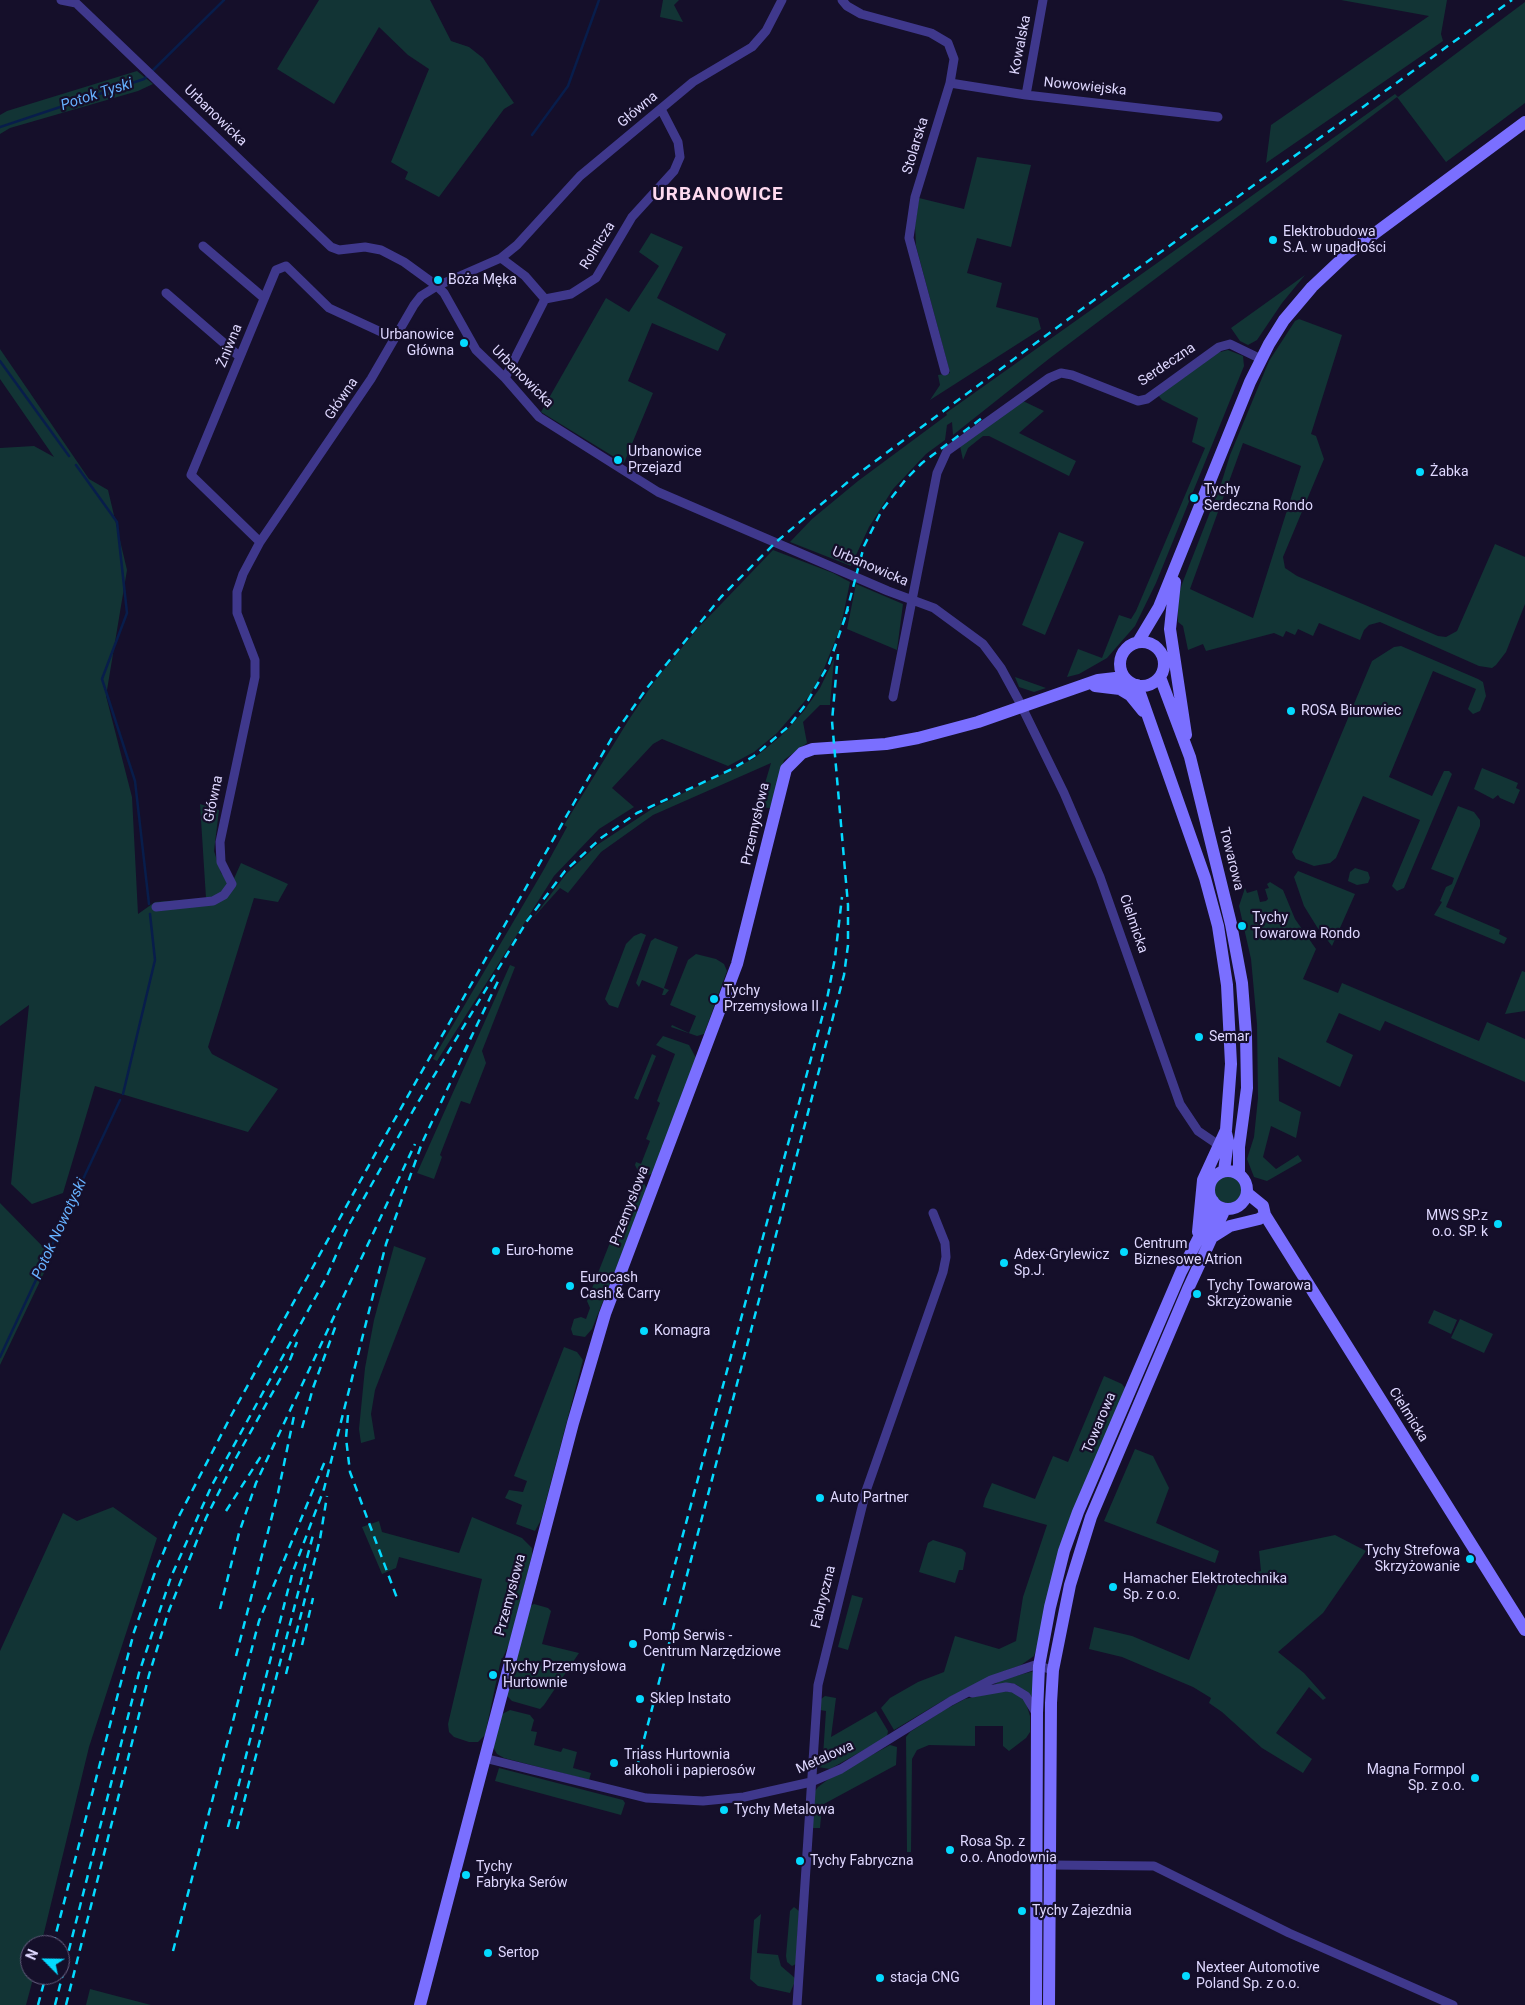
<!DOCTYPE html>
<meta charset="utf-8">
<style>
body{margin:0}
#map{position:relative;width:1525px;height:2005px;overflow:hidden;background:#150f2a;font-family:Roboto,sans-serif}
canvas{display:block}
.north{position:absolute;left:20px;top:1935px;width:50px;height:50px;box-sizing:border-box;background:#150f2a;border:1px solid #665f7f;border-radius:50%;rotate:293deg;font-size:14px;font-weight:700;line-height:20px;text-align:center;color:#dfd8ff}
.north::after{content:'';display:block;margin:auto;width:18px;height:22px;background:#04daff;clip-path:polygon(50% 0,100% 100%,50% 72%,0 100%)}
</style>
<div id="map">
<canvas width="1525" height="2005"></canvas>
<div class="north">N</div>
</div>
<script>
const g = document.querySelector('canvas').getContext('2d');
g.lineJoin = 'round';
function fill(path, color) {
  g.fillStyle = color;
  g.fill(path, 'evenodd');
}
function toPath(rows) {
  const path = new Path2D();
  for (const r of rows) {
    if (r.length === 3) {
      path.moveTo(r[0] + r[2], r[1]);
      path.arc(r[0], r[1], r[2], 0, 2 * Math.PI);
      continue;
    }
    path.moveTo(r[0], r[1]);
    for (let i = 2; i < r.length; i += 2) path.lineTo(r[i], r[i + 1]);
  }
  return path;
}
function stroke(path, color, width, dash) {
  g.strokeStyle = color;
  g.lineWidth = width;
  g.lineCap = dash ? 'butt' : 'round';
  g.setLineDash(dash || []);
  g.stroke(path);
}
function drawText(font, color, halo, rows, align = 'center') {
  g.font = font + ' Roboto,sans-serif';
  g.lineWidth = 4.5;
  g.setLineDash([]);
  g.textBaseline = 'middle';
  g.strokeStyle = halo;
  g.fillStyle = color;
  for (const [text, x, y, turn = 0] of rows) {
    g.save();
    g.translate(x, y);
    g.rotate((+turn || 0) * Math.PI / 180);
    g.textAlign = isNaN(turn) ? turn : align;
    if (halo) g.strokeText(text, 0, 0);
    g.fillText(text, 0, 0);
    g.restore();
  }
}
const green = toPath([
 [319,0,430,0,451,41,469,47,483,58,514,103,504,109,439,197,405,179,408,172,391,162,429,69,408,55,379,27,334,104,277,69],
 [663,0,679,0,674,5,683,22,660,17],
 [1341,0,1447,0,1441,34,1443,41,1266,163,1271,125,1429,16],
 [1525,2,1525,103,1446,162,1397,97,1050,358,953,435,952,422,947,425,945,440,926,454,893,489,869,527,851,566,790,542,812,519,858,481,947,415,946,413,1395,94,1398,97],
 [137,71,153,84,138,91,10,128,0,134,0,115,7,111],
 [977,157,1031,165,1011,247,977,238,967,273,1002,283,996,307,1038,318,1041,329,930,400,940,385,938,375,950,373,916,246,915,225,919,198,964,209],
 [651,233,683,247,657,298,726,334,718,351,652,323,628,381,653,393,624,463,541,412,606,298,629,312,659,266,639,252],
 [1305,275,1282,303,1257,340,1248,345,1240,341,1231,328],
 [1299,319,1342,335,1311,434,1316,436,1324,459,1283,557,1285,568,1297,576,1438,636,1446,637,1457,631,1495,544,1525,557,1525,604,1506,652,1496,665,1492,668,1479,666,1380,622,1369,625,1364,630,1360,640,1319,623,1313,636,1298,629,1295,635,1286,631,1283,637,1274,633,1206,651,1203,644,1188,650,1183,626,1178,622,1178,596,1182,584,1221,484,1230,455,1269,361,1295,321],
 [1243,443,1301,466,1253,618,1190,589],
 [0,349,89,479,108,490,127,570,106,696,132,797,138,914,155,902,206,898,200,804,219,810,214,851,221,873,232,883,241,863,288,884,278,902,254,898,208,1047,212,1054,278,1089,248,1132,95,1086,63,1193,32,1204,11,1184,29,1005,0,1026,0,448,34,446,54,457,0,379],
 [1228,350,1243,356,1244,366,1156,583,1135,626,1107,658,1079,674,1067,677,1078,649,1102,658,1119,615,1131,619,1136,611,1205,448,1192,442,1198,418,1162,400,1158,395,1216,353],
 [1023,401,1044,411,1019,433,1076,461,1069,476,989,436,983,436,968,448,963,460,960,446],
 [1059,532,1084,542,1045,635,1022,625],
 [773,550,833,573,850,582,841,626,823,671,810,695,777,733,754,752,728,766,662,739,653,744,612,788,634,807,599,829,554,876,437,1061,433,1059,543,871,567,827,564,825,628,721,654,682,698,628],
 [856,584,903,604,897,650,847,629],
 [1401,646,1478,679,1483,682,1486,696,1480,711,1473,714,1468,709,1476,689,1433,671,1389,777,1432,796,1444,771,1449,771,1452,774,1404,888,1397,891,1392,886,1420,820,1363,796,1336,858,1330,863,1314,866,1296,859,1292,852,1372,661,1394,647],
 [834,659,830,705,820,705,803,722,807,743,784,760,770,808,758,807,771,763,653,815,601,852,568,893,560,888,533,918,566,874,597,845,655,807,753,759,781,736,803,712,820,688],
 [1015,677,1046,688,1034,692,1019,687],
 [1482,768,1518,783,1516,788,1520,790,1514,804,1500,798,1498,795,1493,799,1474,789],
 [1458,806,1474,812,1480,820,1480,826,1446,907,1500,930,1499,934,1507,938,1504,944,1434,915,1442,902,1440,901,1446,887,1452,884,1454,878,1431,869],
 [1355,868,1368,872,1370,878,1368,883,1357,885,1348,881,1350,872],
 [1298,871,1355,894,1332,946,1317,927,1304,906,1294,877],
 [1270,882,1283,890,1295,919,1316,949,1303,979,1338,993,1342,983,1479,1041,1487,1022,1525,1039,1525,1082,1385,1021,1380,1031,1339,1013,1326,1042,1353,1055,1340,1087,1278,1057,1279,1101,1301,1112,1296,1138,1271,1126,1263,1157,1276,1169,1298,1155,1302,1161,1267,1181,1254,1177,1247,1159,1254,1137,1258,1098,1257,1024,1251,959,1239,906,1245,888,1247,893,1257,890,1260,902,1266,901,1268,899,1265,889,1269,888,1267,884],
 [641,933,646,935,618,1008,609,1005,605,999,626,944,634,936],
 [655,938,678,947,664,988,669,990,665,995,662,995,664,989,642,980,639,987,636,983,651,941],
 [696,954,716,959,724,964,727,971,704,1034,697,1036,671,1027,672,1025,689,1033,696,1016,670,1005,688,960],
 [510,965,515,967,482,1051,486,1063,470,1104,461,1101,440,1155,442,1157,434,1179,417,1173],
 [1522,971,1525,972,1525,1011,1505,1014],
 [663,1036,689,1045,696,1058,653,1173,649,1175,638,1171,635,1165,636,1162,641,1164,650,1141,646,1139,660,1103,657,1101,675,1054,656,1045],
 [652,1054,656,1056,638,1100,634,1098],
 [1228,1189,14],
 [639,1182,644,1183,647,1190,592,1329,585,1337,573,1335,571,1329,574,1319,581,1317,586,1319,590,1308,587,1301,631,1189],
 [0,1203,52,1256,0,1365],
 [394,1246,426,1258,375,1390,371,1414,375,1439,361,1443,359,1429,365,1368,374,1320],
 [1434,1310,1457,1320,1451,1334,1428,1323],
 [1460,1319,1493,1334,1484,1353,1451,1338],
 [564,1347,577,1352,583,1360,541,1520,535,1531,516,1524,522,1505,505,1498,509,1490,523,1492,527,1481,514,1476],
 [1104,1376,1122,1384,1125,1388,1098,1456,1034,1656,1021,1665,987,1678,944,1700,894,1730,881,1708,890,1698,918,1682,944,1672,955,1636,999,1649,1016,1641,1023,1597,1047,1525,983,1507,985,1499,992,1483,1035,1499,1053,1456,1068,1462],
 [1135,1449,1153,1456,1169,1488,1156,1523,1219,1551,1215,1563,1104,1521],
 [113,1507,157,1538,89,1747,41,1945,30,1945,30,1975,34,1975,26,2005,0,2005,0,1651,63,1513,77,1521],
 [472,1517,522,1538,532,1548,532,1555,510,1642,500,1664,485,1735,478,1742,469,1742,454,1737,449,1732,448,1724,482,1579,399,1557,396,1568,382,1574,362,1527,379,1521,382,1532,459,1553],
 [1335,1535,1366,1551,1323,1613,1278,1652,1304,1673,1326,1698,1323,1700,1309,1687,1276,1733,1312,1759,1303,1773,1262,1748,1222,1712,1209,1703,1211,1698,1193,1687,1122,1657,1089,1649,1094,1627,1132,1636,1189,1660,1218,1585,1226,1580,1261,1571,1259,1551],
 [933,1540,962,1549,966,1553,963,1570,959,1570,955,1583,919,1572,928,1543],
 [852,1595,863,1598,848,1650,838,1647],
 [534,1604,548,1608,551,1611,542,1644,579,1653,544,1705,540,1709,512,1701,505,1694,530,1606],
 [1034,1671,1033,1698,1017,1685,1011,1683,993,1685,1004,1679],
 [1001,1691,1013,1692,1022,1696,1026,1703,1030,1716,1030,1732,1026,1738,1009,1751,1003,1746,1003,1726,975,1726,975,1746,929,1745,917,1750,912,1759,911,1852,907,1852,906,1737,910,1732,944,1710,965,1699],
 [825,1696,836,1698,831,1737,876,1711,888,1731,887,1737,830,1769,818,1767,815,1756,823,1756,826,1711,820,1710,821,1699],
 [510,1710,530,1715,534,1720,531,1731,537,1732,534,1745,561,1752,563,1748,577,1752,573,1768,591,1773,589,1780,504,1758,497,1754,493,1747,500,1715],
 [890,1745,897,1747,896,1765,822,1805,820,1828,812,1828,815,1791,818,1787,830,1778],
 [499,1768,623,1800,625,1803,621,1815,495,1781],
 [794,1907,799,1911,796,1964,792,1966,787,1962,786,1956,790,1911],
 [761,1914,757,1953,778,1955,781,1966,796,1979,790,1993,758,1986,750,1979,754,1920],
 [90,1989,105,1993,151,2005,86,2005]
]);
const stream = toPath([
 [0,127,144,79,224,0],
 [532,135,568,86,599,0],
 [0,361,69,456],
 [76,465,117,522,127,613,102,679,135,781,149,904],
 [123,1094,155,960,150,914],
 [0,1357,120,1100]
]);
const street = toPath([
 [61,0,76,3,331,247,339,250,365,247,381,250,404,262,437,286,444,293,476,350,505,378,539,417,658,492,888,591,934,608,983,644,1001,668,1019,701,1064,793,1100,877,1180,1104,1198,1131,1220,1146],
 [842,0,847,6,861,14,931,33,948,43,954,59,950,83,915,197,909,238,945,371],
 [950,83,1026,95,1218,117],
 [1026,95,1043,0],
 [203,246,264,298],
 [501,258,525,276,545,299],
 [166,293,240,357],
 [545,299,571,294,596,278,632,217,674,171,680,157,678,142,661,109],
 [505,378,545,299],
 [260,542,191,475,276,270,286,266,329,308,394,338],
 [893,697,937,473,947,451,1049,378,1061,373,1072,375,1138,401,1147,399,1219,347,1230,344,1261,359],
 [156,907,213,901,224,895,232,884,221,862,220,842,255,677,255,660,237,613,237,592,243,574,260,542,371,379,414,305,421,296,437,286,501,258,517,245,580,176,693,82,752,47,766,31,782,0],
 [972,1693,1006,1687,1013,1688,1026,1696,1036,1713],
 [484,1758,646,1798,703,1801,744,1797,811,1782,841,1769,951,1701,991,1680,1035,1665,1053,1670],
 [1050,1865,1154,1866,1289,1933,1453,2005],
 [797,2005,818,1685,866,1491,943,1272,946,1257,945,1243,933,1213]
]);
const secondary = toPath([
 [1175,582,1170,629,1186,735],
 [1138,642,1159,607,1250,382,1269,344,1284,320,1312,287,1347,254,1525,122],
 [1142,664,22],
 [1160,677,1190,757,1231,924,1242,983,1246,1035,1247,1088,1239,1147,1239,1174],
 [1137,685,1205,878,1218,926,1227,985,1231,1064,1226,1130,1203,1180,1198,1232],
 [1095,686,1120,689,1130,695,1143,711],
 [1228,1190,19],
 [1224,1171,1228,1141,1226,1133],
 [1247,1193,1263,1206,1265,1215,1525,1630],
 [1211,1238,1230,1226,1259,1219,1265,1215],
 [420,2005,573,1423,605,1314,737,964,786,769,802,753,813,749,886,744,918,738,978,722,1098,680,1124,677],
 [1036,2005,1037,1713,1039,1666,1050,1607,1064,1551,1078,1512,1181,1272,1210,1216,1213,1201],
 [1049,2005,1051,1703,1053,1670,1070,1585,1091,1517,1188,1289,1225,1209]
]);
const rail = toPath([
 [846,614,864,546,882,510,906,479,922,463,982,418],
 [464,1052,500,977],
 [348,1415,346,1438,350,1472,397,1598],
 [302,1428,313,1388,336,1325],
 [226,1511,263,1453],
 [664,1605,827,999,835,958,842,897],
 [220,1609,239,1533,256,1483,415,1144],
 [302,1645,313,1598],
 [236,1656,278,1493,295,1411],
 [286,1674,320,1539,327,1496],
 [637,1766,844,975,848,945,848,905,832,721,838,654],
 [228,1827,292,1574,324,1489,386,1244,422,1143,468,1045],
 [237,1829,313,1535],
 [53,1945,134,1632,154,1575,177,1520,232,1414,379,1147,575,801,613,736,647,688,721,597,776,542,855,476,1112,287,1512,0],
 [173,1951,259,1621,325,1461],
 [38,2005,46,1975],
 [55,2005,139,1673,171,1577,212,1485,326,1278,350,1223,414,1109,527,921,565,871,601,838,637,813,732,769,754,756,789,726,806,704,829,664,848,609],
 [66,2005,149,1675,168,1613,206,1518,236,1458,288,1365,297,1342]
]);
const markers = [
 [1273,240,5,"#04daff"],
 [438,280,5,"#04daff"],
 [464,343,5,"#04daff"],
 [618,460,5,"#04daff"],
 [1420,472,5,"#04daff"],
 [1194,498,5,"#04daff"],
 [1291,711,5,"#04daff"],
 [1242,926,5,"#04daff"],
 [714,999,5,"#04daff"],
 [1199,1037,5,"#04daff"],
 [1498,1224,5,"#04daff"],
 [496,1251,5,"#04daff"],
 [1124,1252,5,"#04daff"],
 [1004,1263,5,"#04daff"],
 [570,1286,5,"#04daff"],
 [1197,1294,5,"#04daff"],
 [644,1331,5,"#04daff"],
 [820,1498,5,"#04daff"],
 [1470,1559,5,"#04daff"],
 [1113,1587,5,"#04daff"],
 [633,1644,5,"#04daff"],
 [493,1675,5,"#04daff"],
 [640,1699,5,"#04daff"],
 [614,1763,5,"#04daff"],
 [1475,1778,5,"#04daff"],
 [724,1810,5,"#04daff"],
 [950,1850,5,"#04daff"],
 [800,1861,5,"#04daff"],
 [466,1875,5,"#04daff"],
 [1022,1911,5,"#04daff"],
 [488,1953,5,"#04daff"],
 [1186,1976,5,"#04daff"],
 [880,1978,5,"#04daff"]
];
const streetNames = [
 ["Kowalska",1021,45,-79],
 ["Nowowiejska",1085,87,6],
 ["Główna",638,110,-40],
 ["Urbanowicka",215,116,44],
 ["Stolarska",916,146,-73],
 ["Rolnicza",598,246,-58],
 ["Żniwna",230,346,-68],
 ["Serdeczna",1167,365,-34],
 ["Urbanowicka",522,377,45],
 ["Główna",342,399,-56],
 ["Urbanowicka",870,567,23],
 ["Główna",214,799,-78],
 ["Przemysłowa",756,824,-77],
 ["Towarowa",1231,859,76],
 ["Cielmicka",1133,924,71],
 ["Przemysłowa",630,1206,-69],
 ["Cielmicka",1408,1415,58],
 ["Towarowa",1100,1423,-67],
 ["Przemysłowa",511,1595,-75],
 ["Fabryczna",824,1597,-76],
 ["Metalowa",825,1758,-24]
];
const poiNames = [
 ["Elektrobudowa",1283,232],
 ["S.A. w upadłości",1283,248],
 ["Boża Męka",448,280],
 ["Urbanowice",454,335,"right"],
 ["Główna",454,351,"right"],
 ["Urbanowice",628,452],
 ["Przejazd",628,468],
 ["Żabka",1430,472],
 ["Tychy",1204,490],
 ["Serdeczna Rondo",1204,506],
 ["ROSA Biurowiec",1301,711],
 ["Tychy",1252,918],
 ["Towarowa Rondo",1252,934],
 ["Tychy",724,991],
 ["Przemysłowa II",724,1007],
 ["Semar",1209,1037],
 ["MWS SP.z",1488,1216,"right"],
 ["o.o. SP. k",1488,1232,"right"],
 ["Centrum",1134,1244],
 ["Biznesowe Atrion",1134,1260],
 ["Euro-home",506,1251],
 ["Adex-Grylewicz",1014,1255],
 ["Sp.J.",1014,1271],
 ["Eurocash",580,1278],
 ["Cash & Carry",580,1294],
 ["Tychy Towarowa",1207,1286],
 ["Skrzyżowanie",1207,1302],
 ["Komagra",654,1331],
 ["Auto Partner",830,1498],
 ["Tychy Strefowa",1460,1551,"right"],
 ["Skrzyżowanie",1460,1567,"right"],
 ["Hamacher Elektrotechnika",1123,1579],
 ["Sp. z o.o.",1123,1595],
 ["Pomp Serwis -",643,1636],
 ["Centrum Narzędziowe",643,1652],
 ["Tychy Przemysłowa",503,1667],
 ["Hurtownie",503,1683],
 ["Sklep Instato",650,1699],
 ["Triass Hurtownia",624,1755],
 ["alkoholi i papierosów",624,1771],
 ["Magna Formpol",1465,1770,"right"],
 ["Sp. z o.o.",1465,1786,"right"],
 ["Tychy Metalowa",734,1810],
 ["Rosa Sp. z",960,1842],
 ["o.o. Anodownia",960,1858],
 ["Tychy Fabryczna",810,1861],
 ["Tychy",476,1867],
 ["Fabryka Serów",476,1883],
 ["Tychy Zajezdnia",1032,1911],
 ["Sertop",498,1953],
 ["Nexteer Automotive",1196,1968],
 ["Poland Sp. z o.o.",1196,1984],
 ["stacja CNG",890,1978]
];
const waterNames = [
 ["Potok Tyski",97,95,-18],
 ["Potok Nowotyski",60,1229,-65]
];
const districtNames = [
 ["URBANOWICE",718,195]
];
fill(green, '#123435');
stroke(stream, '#081d4b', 2.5);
stroke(street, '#3f388c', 9);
stroke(secondary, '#7a6fff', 12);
stroke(rail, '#04daff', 2.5, [8, 6]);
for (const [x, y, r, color] of markers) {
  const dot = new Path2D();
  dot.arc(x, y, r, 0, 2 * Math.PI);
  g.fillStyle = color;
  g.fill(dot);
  stroke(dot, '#150f2a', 2);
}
drawText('14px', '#dfd8ff', '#150f2a', streetNames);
drawText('14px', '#dfd8ff', '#150f2a', poiNames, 'left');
drawText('italic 15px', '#66b1ff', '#150f2a', waterNames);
g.letterSpacing = '1px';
drawText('bold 19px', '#ffdaf0', '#150f2a', districtNames);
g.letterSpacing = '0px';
</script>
